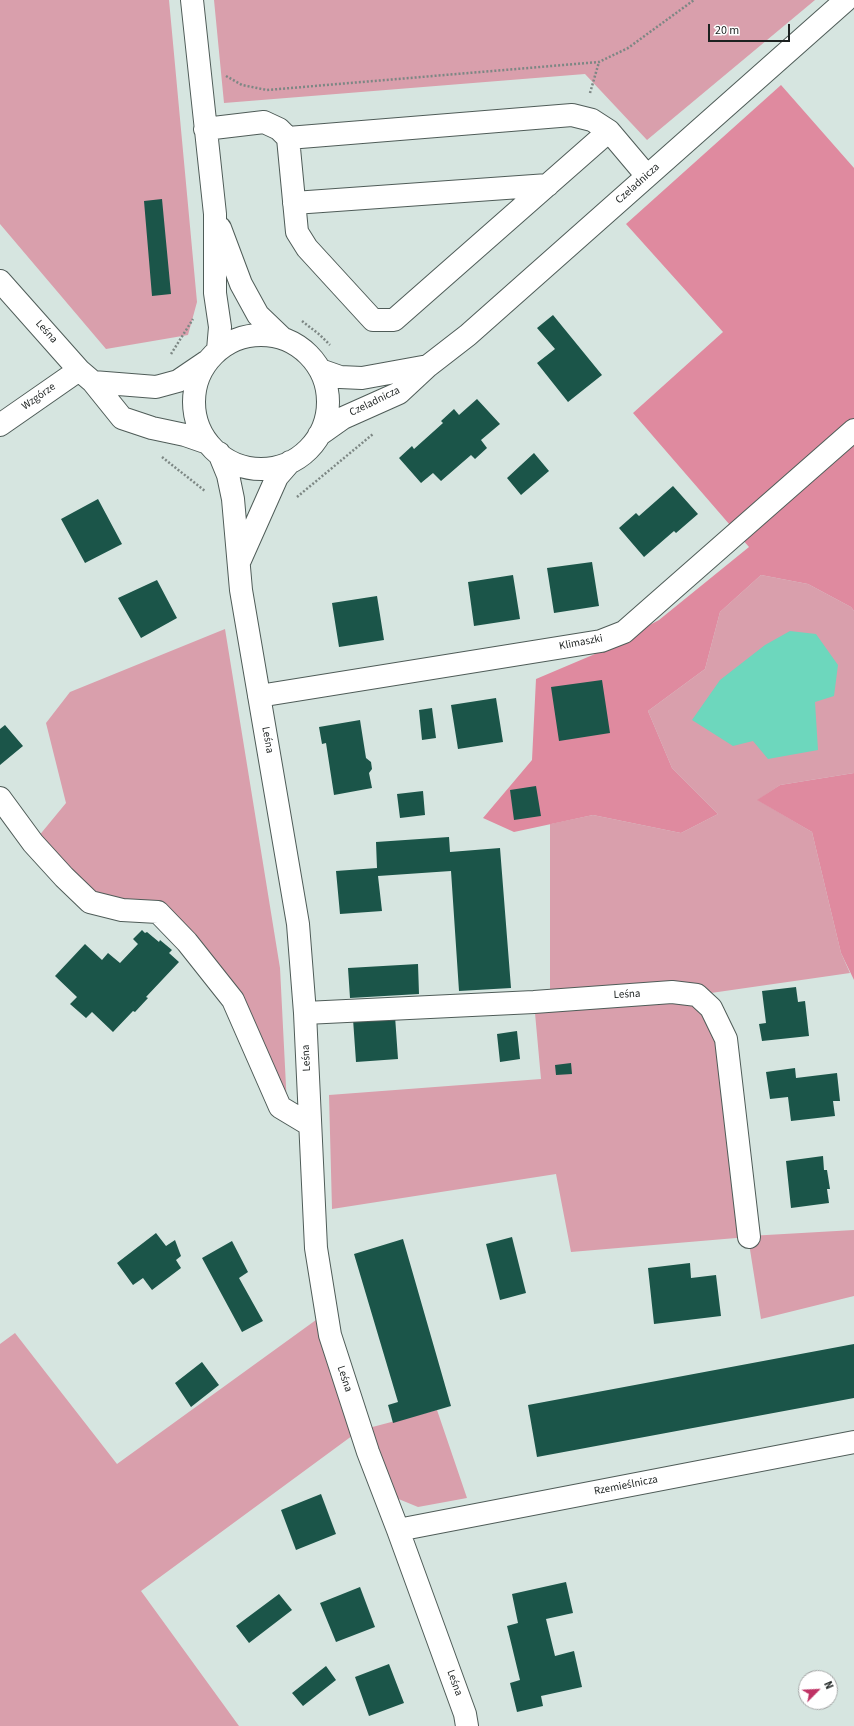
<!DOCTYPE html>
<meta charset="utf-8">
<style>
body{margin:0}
#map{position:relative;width:854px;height:1726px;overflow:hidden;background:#d6e5e0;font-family:"Source Sans 3",sans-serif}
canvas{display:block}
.north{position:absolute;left:798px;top:1670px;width:40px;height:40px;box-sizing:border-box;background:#fff;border:1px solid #a4a6a6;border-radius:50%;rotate:66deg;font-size:11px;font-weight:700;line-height:16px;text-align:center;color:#1c2120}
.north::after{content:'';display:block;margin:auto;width:14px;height:18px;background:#bf3264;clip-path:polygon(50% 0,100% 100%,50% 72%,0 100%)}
.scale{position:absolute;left:708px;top:24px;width:82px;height:18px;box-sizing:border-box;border:2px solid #1c2120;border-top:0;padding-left:5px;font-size:12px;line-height:14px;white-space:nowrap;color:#1c2120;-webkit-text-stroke:3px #fff;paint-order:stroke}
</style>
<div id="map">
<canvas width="854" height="1726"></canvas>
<div class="north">N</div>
<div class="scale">20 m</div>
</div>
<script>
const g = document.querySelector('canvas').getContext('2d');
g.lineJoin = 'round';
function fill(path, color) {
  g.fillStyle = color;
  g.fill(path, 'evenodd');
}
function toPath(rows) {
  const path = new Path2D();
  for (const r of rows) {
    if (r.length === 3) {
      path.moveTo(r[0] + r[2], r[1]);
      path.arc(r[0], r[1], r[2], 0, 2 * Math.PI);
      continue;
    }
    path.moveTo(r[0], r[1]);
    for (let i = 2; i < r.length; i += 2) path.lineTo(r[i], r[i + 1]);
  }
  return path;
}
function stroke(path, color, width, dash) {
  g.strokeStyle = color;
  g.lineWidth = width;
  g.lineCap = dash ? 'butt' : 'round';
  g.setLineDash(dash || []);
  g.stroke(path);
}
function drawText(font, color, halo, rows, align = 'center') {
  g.font = font + ' "Source Sans 3",sans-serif';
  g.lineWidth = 4;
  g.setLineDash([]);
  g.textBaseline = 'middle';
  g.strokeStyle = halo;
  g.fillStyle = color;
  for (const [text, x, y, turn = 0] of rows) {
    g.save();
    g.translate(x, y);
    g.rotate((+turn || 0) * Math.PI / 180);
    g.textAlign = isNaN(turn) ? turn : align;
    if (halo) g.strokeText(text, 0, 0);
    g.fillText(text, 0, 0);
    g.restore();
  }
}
const green = toPath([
 [0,0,169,0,197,302,188,335,106,349,0,224],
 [214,0,815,0,647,140,585,74,224,103],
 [761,575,808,584,851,607,854,611,854,773,780,785,758,800,812,832,841,953,850,973,697,995,711,1008,749,1236,854,1230,854,1296,761,1319,748,1237,571,1252,556,1174,332,1209,329,1095,541,1079,534,1002,550,999,550,824,593,815,681,833,718,814,672,768,648,711,705,669,720,612],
 [225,629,280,968,287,1106,233,1000,158,912,90,902,33,843,66,803,46,723,70,692],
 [327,1312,361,1430,437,1410,467,1498,418,1507,384,1493,360,1430,141,1591,239,1726,0,1726,0,1344,15,1333,117,1464]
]);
const forest = toPath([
 [781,85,854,168,854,611,851,607,808,584,761,575,720,612,705,669,648,711,672,768,718,814,681,833,593,815,514,832,483,818,532,760,536,679,595,654,659,620,749,547,633,413,723,332,626,224],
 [854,773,854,980,841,953,812,832,757,800,780,785]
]);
const water = toPath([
 [790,631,816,634,838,665,834,696,815,702,818,750,768,759,753,741,733,746,692,720,720,680,765,645]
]);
const building = toPath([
 [162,199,171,294,152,296,144,201],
 [553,315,602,375,568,402,537,363,555,349,537,328],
 [477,399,500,424,481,440,487,448,475,459,471,455,441,481,433,473,421,483,399,458,412,446,414,449,443,423,441,421,454,409,459,415],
 [534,453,549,471,521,495,507,478],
 [673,486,698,514,676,533,674,531,644,557,619,528,636,513,639,516],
 [98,499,122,544,85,563,61,519],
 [592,562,599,606,554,613,547,568],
 [513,575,520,619,474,626,468,582],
 [157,580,177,618,141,638,118,598],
 [377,596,384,640,339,647,332,603],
 [602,680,610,733,559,741,551,687],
 [496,698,503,742,458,749,451,705],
 [432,708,436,738,422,740,419,710],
 [360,720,366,758,371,762,372,769,369,773,372,788,334,795,326,743,322,744,319,727],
 [5,725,23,746,0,765,0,729],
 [536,786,541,816,514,820,510,790],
 [423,791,425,815,400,818,397,794],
 [449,837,450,852,500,848,511,988,459,991,451,871,378,876,382,911,340,914,336,871,377,868,376,842],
 [142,930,145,933,147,932,159,942,160,940,172,950,169,953,179,962,146,997,148,998,135,1012,133,1011,113,1032,92,1012,86,1018,70,1004,77,997,55,976,85,944,102,960,108,953,120,963,138,944,133,939],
 [418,964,419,994,350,998,348,968],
 [796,987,798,1002,805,1001,809,1036,762,1041,759,1024,766,1023,762,991],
 [395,1016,398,1059,356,1062,353,1019],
 [517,1031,520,1059,500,1062,497,1034],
 [571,1063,572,1074,556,1075,555,1065],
 [795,1068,796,1078,837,1073,840,1101,833,1101,835,1116,791,1121,788,1097,770,1099,766,1072],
 [823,1156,824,1170,827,1170,830,1189,827,1189,829,1203,791,1208,786,1161],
 [156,1233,166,1246,175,1240,181,1256,176,1260,181,1268,152,1290,143,1278,133,1285,117,1263],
 [512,1237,526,1293,500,1300,486,1244],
 [403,1239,451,1406,393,1423,388,1405,398,1402,354,1254],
 [232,1241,248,1272,239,1278,263,1321,242,1332,202,1258],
 [690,1263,691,1278,716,1275,721,1316,654,1324,648,1268],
 [854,1344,854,1398,537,1457,528,1405],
 [202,1362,219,1385,191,1407,175,1383],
 [321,1494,336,1534,296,1550,281,1510],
 [566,1582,573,1613,546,1619,555,1656,574,1651,582,1687,541,1696,543,1706,517,1712,510,1683,520,1680,507,1626,518,1623,512,1594],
 [360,1587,375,1627,336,1642,320,1603],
 [279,1594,292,1610,249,1643,236,1626],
 [389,1664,404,1703,369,1716,355,1677],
 [326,1666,336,1680,303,1706,292,1693]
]);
const path = toPath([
 [226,76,242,85,267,90,599,62,628,48,694,0],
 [590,93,599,62],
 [302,321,320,335,330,345],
 [171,354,193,319],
 [162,457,205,491],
 [297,497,373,434]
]);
const minor = toPath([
 [192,0,215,214,215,293,220,327,218,350],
 [205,129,264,122,279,129,288,138,297,232,307,248,373,320,394,320,609,131],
 [288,138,572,115,592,120,609,131,647,176],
 [294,203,548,185],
 [220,228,241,284,258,315,282,338],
 [0,281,79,370,93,382,122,418,152,428,185,435,208,443],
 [261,402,67],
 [320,370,340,377,362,378,428,366],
 [93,382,156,387,178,381,206,362],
 [0,425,79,370],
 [319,435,343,418,399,393,428,366,468,335,846,0],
 [219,453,228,475,233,499,241,590,298,924,305,1013,316,1248,330,1335,368,1452,398,1530,465,1714,467,1726],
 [240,560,277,477,290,462],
 [259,696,601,641,624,632,854,430],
 [0,798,33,843,64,877,90,902,122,910,158,912,187,942,233,1000,280,1107,310,1125],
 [305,1013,534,1002,672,992,697,995,711,1008,726,1039,749,1237],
 [398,1530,854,1442]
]);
const streetNames = [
 ["Czeladnicza",638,184,-42],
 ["Leśna",46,332,48],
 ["Wzgórze",39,397,-35],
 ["Czeladnicza",375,402,-26],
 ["Klimaszki",581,643,-11],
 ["Leśna",267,740,80],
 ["Leśna",627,995,-3],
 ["Leśna",307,1058,-93],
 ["Leśna",344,1379,72],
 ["Rzemieślnicza",626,1486,-11],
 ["Leśna",454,1683,70]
];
fill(green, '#d99fac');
fill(forest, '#df8a9f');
fill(water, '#6dd7bd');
fill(building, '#1b5549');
stroke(minor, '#4f5c58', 24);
stroke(path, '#7d8784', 2.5, [2, 2]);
stroke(minor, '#fff', 22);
drawText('11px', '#1c2120', '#fff', streetNames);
</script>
